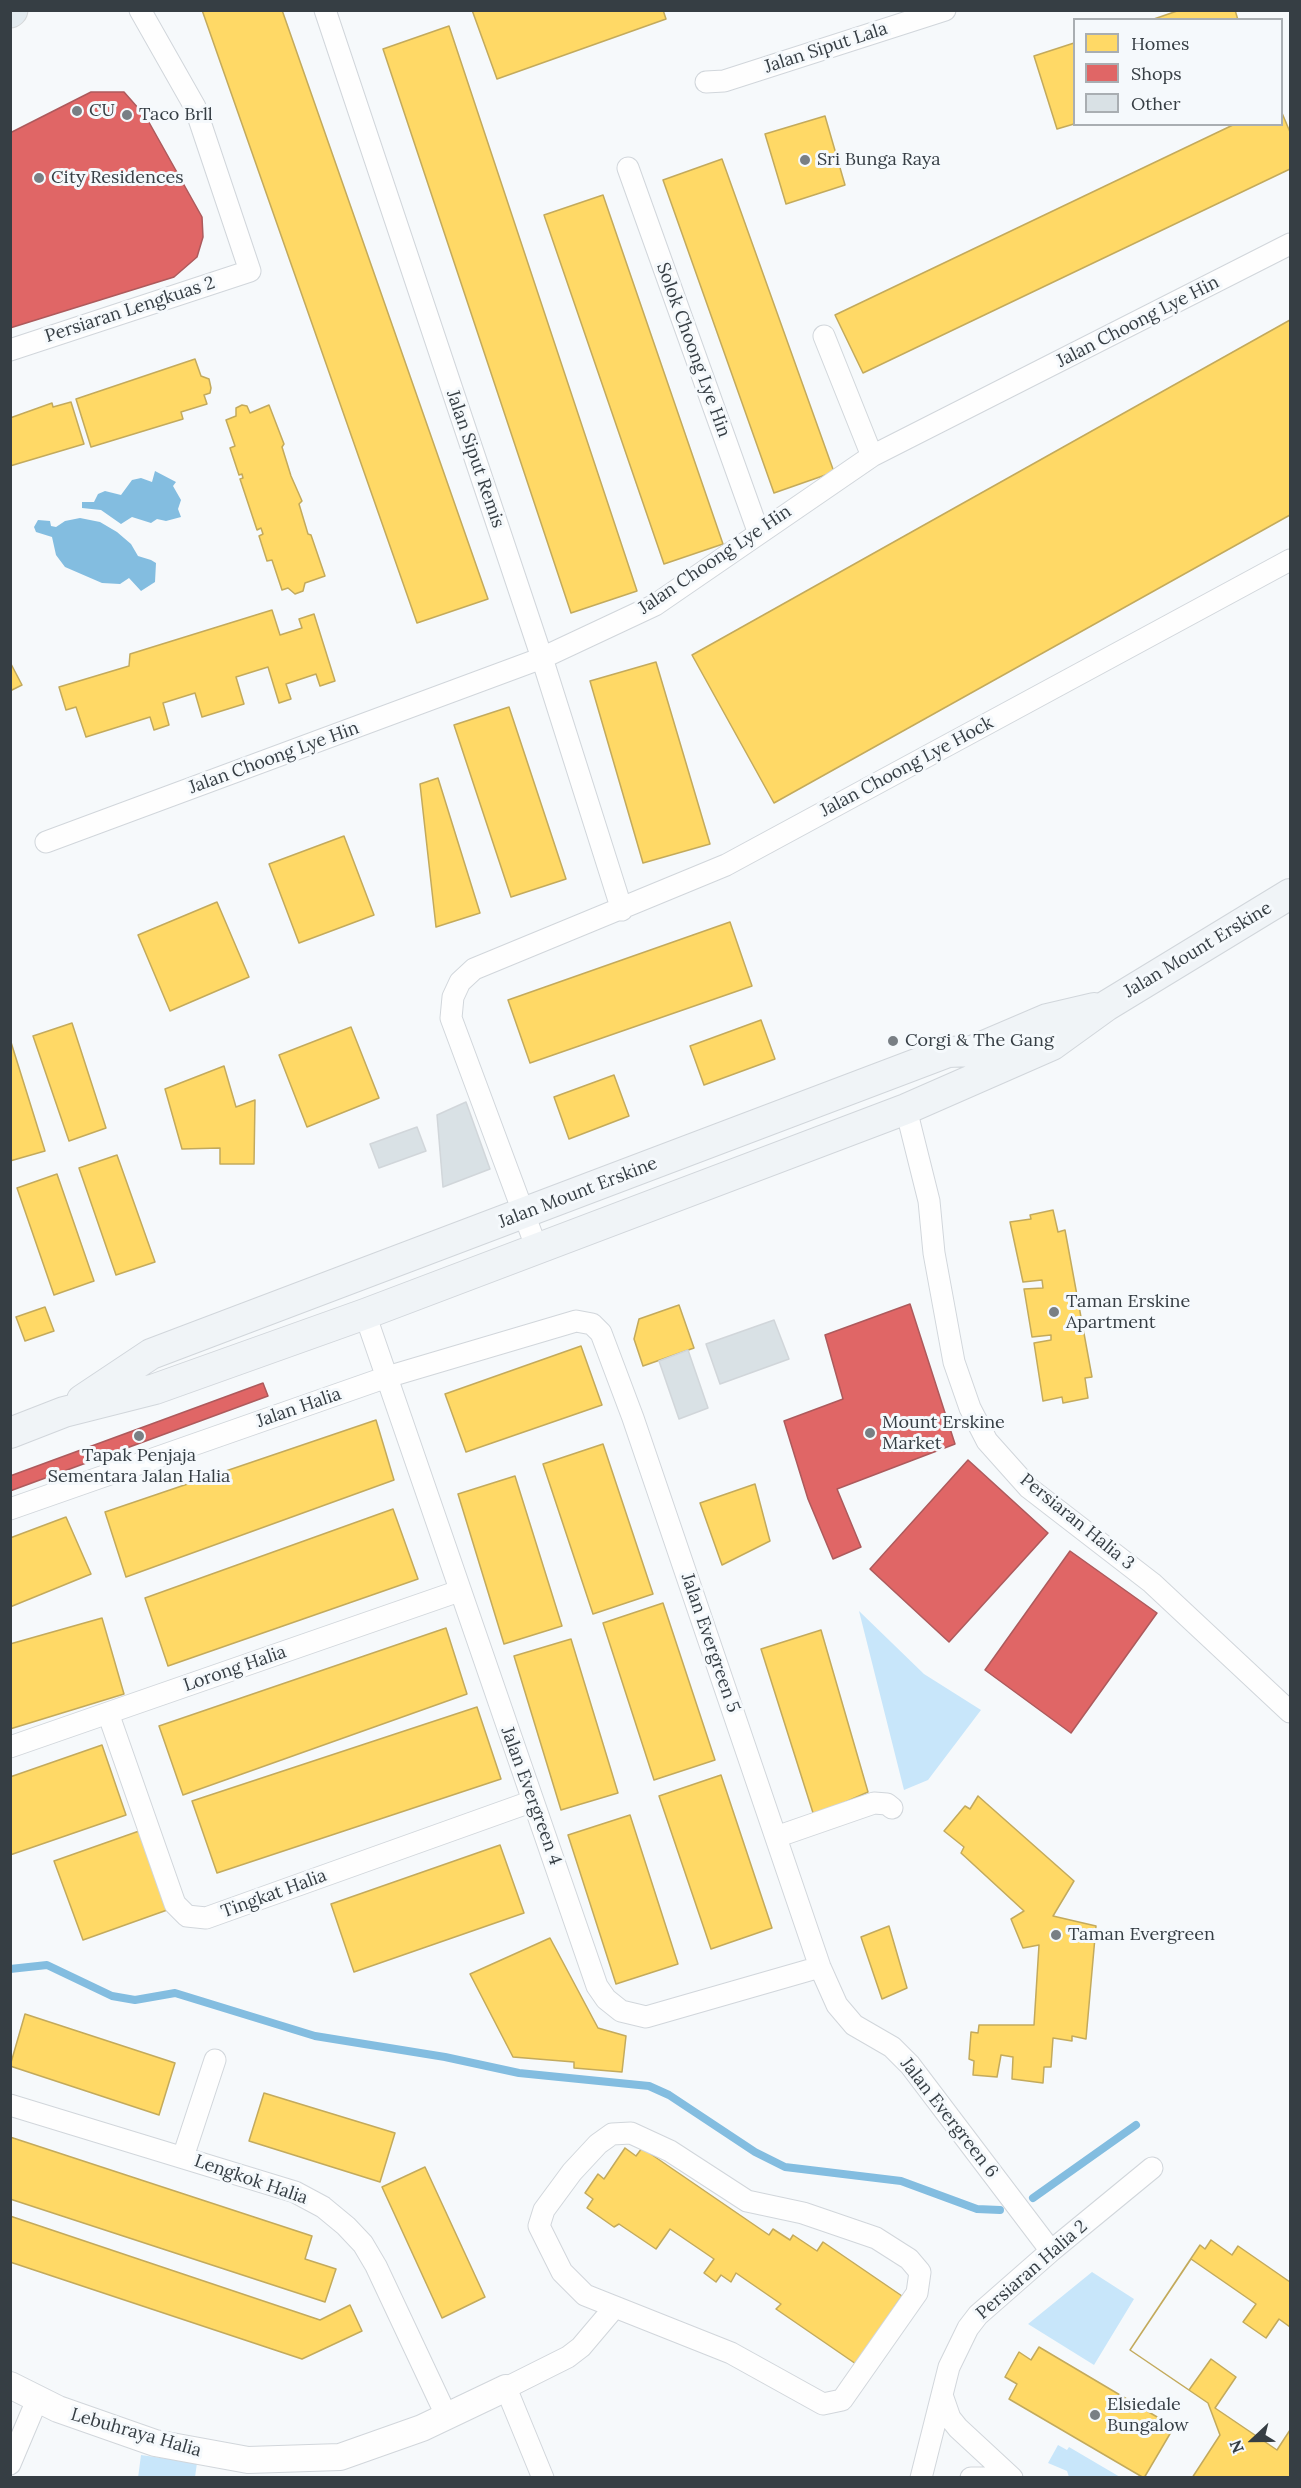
<!DOCTYPE html>
<style>
body{margin:0}
#map{position:relative;width:1301px;height:2488px;overflow:hidden;background:#f6f9fb;font-family:Lora,serif}
canvas{display:block}
.frame{position:absolute;inset:0;border:12px solid #363e44;pointer-events:none}
.legend{position:absolute;left:1073px;top:18px;width:210px;height:108px;box-sizing:border-box;background:#f5f9fc;border:2px solid #a9aeb2;margin:0;padding:8px 10px;list-style:none;font-size:18px;color:#363e44}
.legend li{display:flex;align-items:center;gap:12px;height:30px}
.legend b{width:30px;border:2px solid #a9aeb2}
.north{position:absolute;left:1223px;top:2410px;width:60px;height:60px;-webkit-text-stroke:4px #f5f9fc;paint-order:stroke;rotate:248deg;font-size:16px;font-weight:700;line-height:24px;text-align:center;color:#363e44}
.north::after{content:'';display:block;margin:auto;width:21px;height:27px;background:#363e44;clip-path:polygon(50% 0,100% 100%,50% 72%,0 100%)}
</style>
<div id="map">
<canvas width="1301" height="2488"></canvas>
<div class="frame"></div>
<ul class="legend">
<li><b style="height:16px;background:#ffd966"></b>Homes</li>
<li><b style="height:16px;background:#e06666"></b>Shops</li>
<li><b style="height:16px;background:#d9e1e5"></b>Other</li>
</ul>
<div class="north">N</div>
</div>
<script>
const g = document.querySelector('canvas').getContext('2d');
g.lineJoin = 'round';
function fill(path, color) {
  g.fillStyle = color;
  g.fill(path, 'evenodd');
}
function toPath(rows) {
  const path = new Path2D();
  for (const r of rows) {
    path.moveTo(r[0], r[1]);
    for (let i = 2; i < r.length; i += 2) path.lineTo(r[i], r[i + 1]);
  }
  return path;
}
function stroke(path, color, width, dash) {
  g.strokeStyle = color;
  g.lineWidth = width;
  g.lineCap = dash ? 'butt' : 'round';
  g.setLineDash(dash || []);
  g.stroke(path);
}
function drawText(font, color, halo, rows, align = 'center') {
  g.font = font + ' Lora,serif';
  g.lineWidth = 6;
  g.setLineDash([]);
  g.textBaseline = 'middle';
  g.strokeStyle = halo;
  g.fillStyle = color;
  for (const [text, x, y, turn = 0] of rows) {
    g.save();
    g.translate(x, y);
    g.rotate((+turn || 0) * Math.PI / 180);
    g.textAlign = isNaN(turn) ? turn : align;
    if (halo) g.strokeText(text, 0, 0);
    g.fillText(text, 0, 0);
    g.restore();
  }
}
const green = toPath([
 [859,1611,924,1674,981,1710,928,1780,904,1790],
 [1092,2272,1134,2299,1094,2365,1028,2324],
 [1058,2445,1067,2450,1069,2447,1120,2477,1069,2477,1067,2471,1048,2463],
 [141,2455,197,2463,195,2477,138,2478]
]);
const water = toPath([
 [155,471,176,482,173,486,181,500,178,509,181,517,166,521,157,519,151,523,132,517,121,524,101,510,82,508,82,502,94,502,98,494,105,491,121,495,132,480,141,478,152,482],
 [80,518,100,522,117,532,131,544,138,556,151,560,156,563,155,582,141,591,129,578,120,584,102,583,65,567,56,555,52,537,36,532,34,527,38,520,50,521,51,526,56,527,65,521]
]);
const homes = toPath([
 [202,10,282,10,488,599,417,623,202,10],
 [472,10,663,10,666,19,497,79,472,10],
 [1180,10,1235,10,1238,20,1151,20,1180,10],
 [449,26,637,591,571,613,383,49,449,26],
 [1074,43,1074,124,1057,129,1034,56,1074,43],
 [1282,113,1290,132,1290,169,863,373,835,315,1235,124,1282,124,1282,113],
 [825,116,845,185,786,204,765,134,825,116],
 [97,121,107,158,81,167,83,172,52,183,62,211,12,228,10,146,53,128,97,121],
 [722,159,834,472,774,493,663,180,722,159],
 [603,195,723,544,664,564,544,215,603,195],
 [1290,320,1290,515,774,803,692,655,1290,320],
 [195,359,201,376,209,379,211,388,210,393,204,395,207,404,181,412,183,419,91,447,76,399,195,359],
 [71,402,84,444,10,466,10,418,52,403,53,407,71,402],
 [242,405,247,406,250,413,269,405,284,444,282,447,291,476,302,501,299,504,308,534,311,535,325,576,305,583,303,591,295,594,288,588,282,590,272,560,267,561,259,536,263,534,261,528,257,530,240,479,243,478,242,474,239,475,230,448,235,446,226,420,236,416,236,408,242,405],
 [272,610,280,635,302,628,299,619,314,614,335,681,320,686,316,674,286,684,291,699,279,703,268,667,236,677,244,704,202,717,195,693,163,703,169,725,154,730,150,717,86,737,76,707,66,710,59,687,129,666,130,654,272,610],
 [10,662,22,685,10,691,10,662],
 [656,662,710,844,643,863,590,681,656,662],
 [509,707,566,879,511,897,454,725,509,707],
 [438,778,480,913,436,927,420,784,438,778],
 [344,836,374,915,299,943,269,864,344,836],
 [217,902,249,977,170,1011,138,935,217,902],
 [730,922,752,986,530,1063,508,1000,730,922],
 [761,1020,775,1059,704,1085,690,1046,761,1020],
 [72,1023,106,1128,69,1141,33,1036,72,1023],
 [351,1027,379,1098,307,1127,279,1055,351,1027],
 [10,1039,45,1151,10,1161,10,1039],
 [224,1066,236,1107,255,1100,254,1164,220,1164,220,1148,182,1149,165,1089,224,1066],
 [614,1075,629,1116,569,1139,554,1097,614,1075],
 [117,1155,155,1262,116,1275,79,1168,117,1155],
 [57,1174,94,1281,54,1295,17,1188,57,1174],
 [1053,1210,1058,1232,1065,1230,1092,1377,1085,1378,1088,1398,1063,1403,1062,1397,1043,1401,1034,1343,1051,1340,1051,1335,1032,1337,1024,1289,1043,1288,1042,1280,1023,1282,1010,1222,1031,1219,1030,1215,1053,1210],
 [679,1305,694,1348,643,1366,634,1339,639,1319,679,1305],
 [45,1307,54,1331,25,1341,16,1317,45,1307],
 [581,1346,602,1405,466,1452,445,1394,581,1346],
 [376,1420,394,1480,126,1577,105,1512,376,1420],
 [603,1444,653,1594,593,1614,543,1464,603,1444],
 [515,1476,562,1626,504,1644,458,1494,515,1476],
 [755,1484,770,1541,722,1565,700,1503,755,1484],
 [393,1509,418,1579,168,1666,145,1598,393,1509],
 [66,1517,91,1574,10,1607,10,1538,66,1517],
 [663,1603,715,1760,654,1780,603,1623,663,1603],
 [102,1618,124,1694,10,1729,10,1644,102,1618],
 [446,1628,467,1694,183,1795,159,1726,446,1628],
 [821,1630,868,1792,814,1816,761,1649,821,1630],
 [571,1639,618,1793,561,1810,514,1656,571,1639],
 [477,1707,501,1779,217,1873,192,1801,477,1707],
 [102,1745,126,1815,10,1855,10,1777,102,1745],
 [721,1775,772,1928,711,1949,659,1796,721,1775],
 [978,1796,1074,1881,1053,1916,1096,1926,1086,2039,1072,2036,1072,2041,1053,2038,1051,2067,1044,2067,1043,2083,1012,2079,1013,2057,1001,2055,997,2077,973,2075,974,2061,969,2059,971,2032,978,2033,979,2025,1034,2025,1039,1945,1023,1948,1011,1919,1024,1911,961,1853,964,1847,944,1831,965,1806,970,1809,978,1796],
 [630,1815,678,1964,616,1984,568,1835,630,1815],
 [142,1830,170,1909,83,1940,54,1861,142,1830],
 [500,1845,524,1913,354,1972,331,1904,500,1845],
 [889,1926,907,1988,882,1999,861,1937,889,1926],
 [550,1938,598,2028,626,2036,622,2072,574,2068,574,2062,513,2057,470,1974,550,1938],
 [25,2014,175,2063,159,2115,10,2066,25,2014],
 [264,2093,395,2133,380,2182,249,2141,264,2093],
 [10,2137,312,2236,305,2259,336,2269,325,2302,10,2199,10,2137],
 [625,2148,636,2156,642,2148,769,2235,773,2229,790,2240,793,2235,817,2251,823,2242,902,2296,856,2364,776,2309,781,2304,736,2273,731,2282,721,2275,716,2282,704,2273,714,2259,670,2229,656,2249,619,2224,614,2227,587,2208,593,2199,585,2193,598,2174,604,2179,625,2148],
 [425,2167,485,2297,442,2318,382,2187,425,2167],
 [10,2216,320,2320,350,2305,362,2331,302,2359,10,2262,10,2216],
 [1211,2240,1232,2255,1238,2246,1290,2282,1290,2478,1192,2478,1220,2435,1208,2403,1130,2350,1200,2245,1205,2249,1211,2240],
 [1191,2259,1256,2304,1243,2322,1266,2338,1279,2319,1290,2327,1290,2430,1277,2450,1215,2408,1236,2377,1211,2359,1189,2390,1130,2350,1191,2259],
 [1039,2347,1174,2427,1144,2478,1009,2399,1017,2384,1005,2377,1019,2352,1031,2360,1039,2347]
]);
const shops = toPath([
 [91,92,124,92,146,117,202,217,203,237,197,257,174,277,10,328,10,133,91,92],
 [910,1304,955,1444,837,1489,861,1547,833,1559,808,1499,784,1421,843,1399,825,1335,910,1304],
 [263,1383,268,1396,10,1491,10,1476,263,1383],
 [968,1460,1048,1533,949,1642,870,1569,968,1460],
 [1070,1551,1157,1613,1071,1733,985,1670,1070,1551]
]);
const stream = toPath([
 [10,1969,47,1965,112,1996,135,2000,175,1993,315,2036,445,2057,519,2073,649,2086,669,2095,755,2152,785,2167,901,2181,977,2209,1000,2210],
 [1033,2198,1136,2125]
]);
const building = toPath([
 [466,1102,490,1169,443,1187,437,1115,466,1102],
 [417,1127,426,1151,379,1168,370,1144,417,1127],
 [774,1320,789,1359,720,1384,706,1344,774,1320],
 [688,1350,708,1408,679,1419,659,1361,688,1350]
]);
const minor = toPath([
 [325,10,542,658,622,910],
 [706,82,724,81,945,10],
 [628,168,758,531],
 [824,336,872,456],
 [10,350,250,271,195,107,140,10],
 [46,842,542,658,655,605,872,456,1290,244],
 [906,1109,929,1201,934,1253,954,1362,970,1408,987,1441,1029,1488,1152,1583,1290,1712],
 [537,1249,451,1018,453,997,460,982,474,969,726,865,1290,560],
 [365,1314,597,1986,606,1999,621,2011,646,2017,820,1967],
 [10,1509,387,1377,576,1321,592,1324,601,1333,633,1418,820,1967,837,2005,854,2025,892,2047,910,2065,1051,2251],
 [108,1713,175,1904,187,1916,206,1918,533,1801],
 [10,1747,459,1591],
 [776,1837,874,1803,887,1804,892,1808],
 [10,2105,295,2192,323,2207,346,2226,363,2244,376,2266,447,2417],
 [631,2133,670,2151,747,2201,803,2213,876,2238,909,2259,920,2272,917,2293,842,2400,823,2404,731,2353,585,2295,562,2272,539,2226,544,2210,572,2172,598,2144,612,2134,631,2133],
 [183,2157,215,2060],
 [942,2395,950,2418,958,2428,1012,2478],
 [10,2464,37,2400],
 [543,2478,506,2388,568,2357,581,2347,614,2308],
 [921,2478,949,2367,968,2328,978,2315,1051,2251,1152,2168],
 [971,2478,988,2478]
]);
const tertiary = toPath([
 [10,2385,58,2409,155,2443,248,2460,340,2457,422,2428,506,2388]
]);
const secondary = toPath([
 [82,1400,151,1354,948,1052,972,1051,1047,1019,1094,1008],
 [10,1433,64,1412,155,1389,365,1314,906,1109,1052,1045,1106,1006,1290,894]
]);
const primary = toPath([
 [10,11,11,10]
]);
const markers = [
 [77,111,6,"#797f84"],
 [127,115,6,"#797f84"],
 [805,160,6,"#797f84"],
 [39,178,6,"#797f84"],
 [893,1041,6,"#797f84"],
 [1054,1312,6,"#797f84"],
 [870,1433,6,"#797f84"],
 [139,1436,6,"#797f84"],
 [1056,1935,6,"#797f84"],
 [1095,2415,6,"#797f84"]
];
const streetNames = [
 ["Jalan Siput Lala",826,48,-18],
 ["Persiaran Lengkuas 2",130,310,-18],
 ["Jalan Choong Lye Hin",1138,322,-27],
 ["Solok Choong Lye Hin",693,350,70],
 ["Jalan Siput Remis",475,459,71],
 ["Jalan Choong Lye Hin",715,560,-34],
 ["Jalan Choong Lye Hin",274,758,-20],
 ["Jalan Choong Lye Hock",907,767,-28],
 ["Jalan Mount Erskine",1198,950,-31],
 ["Jalan Mount Erskine",578,1193,-21],
 ["Jalan Halia",299,1408,-19],
 ["Persiaran Halia 3",1077,1522,39],
 ["Jalan Evergreen 5",710,1643,71],
 ["Lorong Halia",235,1669,-19],
 ["Jalan Evergreen 4",531,1796,70],
 ["Tingkat Halia",274,1894,-20],
 ["Jalan Evergreen 6",949,2118,52],
 ["Lengkok Halia",251,2180,19],
 ["Persiaran Halia 2",1032,2270,-41],
 ["Lebuhraya Halia",136,2433,16]
];
const poiNames = [
 ["CU",89,111],
 ["Taco Brll",139,115],
 ["Sri Bunga Raya",817,160],
 ["City Residences",51,178],
 ["Corgi & The Gang",905,1041],
 ["Taman Erskine",1066,1302],
 ["Apartment",1066,1323],
 ["Mount Erskine",882,1423],
 ["Market",882,1444],
 ["Tapak Penjaja",139,1456,"center"],
 ["Sementara Jalan Halia",139,1477,"center"],
 ["Taman Evergreen",1068,1935],
 ["Elsiedale",1107,2405],
 ["Bungalow",1107,2426]
];
fill(green, '#c8e6fa');
fill(water, '#83bde0');
fill(homes, '#ffd966');
stroke(homes, '#c3aa5c', 1.5);
fill(shops, '#e06666');
stroke(shops, '#ad5a5c', 1.5);
stroke(stream, '#83bde0', 8);
fill(building, '#d9e1e5');
stroke(building, '#d1d6da', 1.5);
stroke(minor, '#d1d6db', 23);
stroke(tertiary, '#d1d6db', 28);
stroke(secondary, '#d1d6db', 32);
stroke(primary, '#d4d6d8', 35);
stroke(minor, '#fefefe', 21);
stroke(tertiary, '#fefefe', 26);
stroke(secondary, '#f0f4f7', 30);
stroke(primary, '#e3ebf0', 33);
for (const [x, y, r, color] of markers) {
  const dot = new Path2D();
  dot.arc(x, y, r, 0, 2 * Math.PI);
  g.fillStyle = color;
  g.fill(dot);
  stroke(dot, '#f5f9fc', 2);
}
drawText('18px', '#363e44', '#f5f9fc', streetNames);
drawText('18px', '#363e44', '#f5f9fc', poiNames, 'left');
</script>
